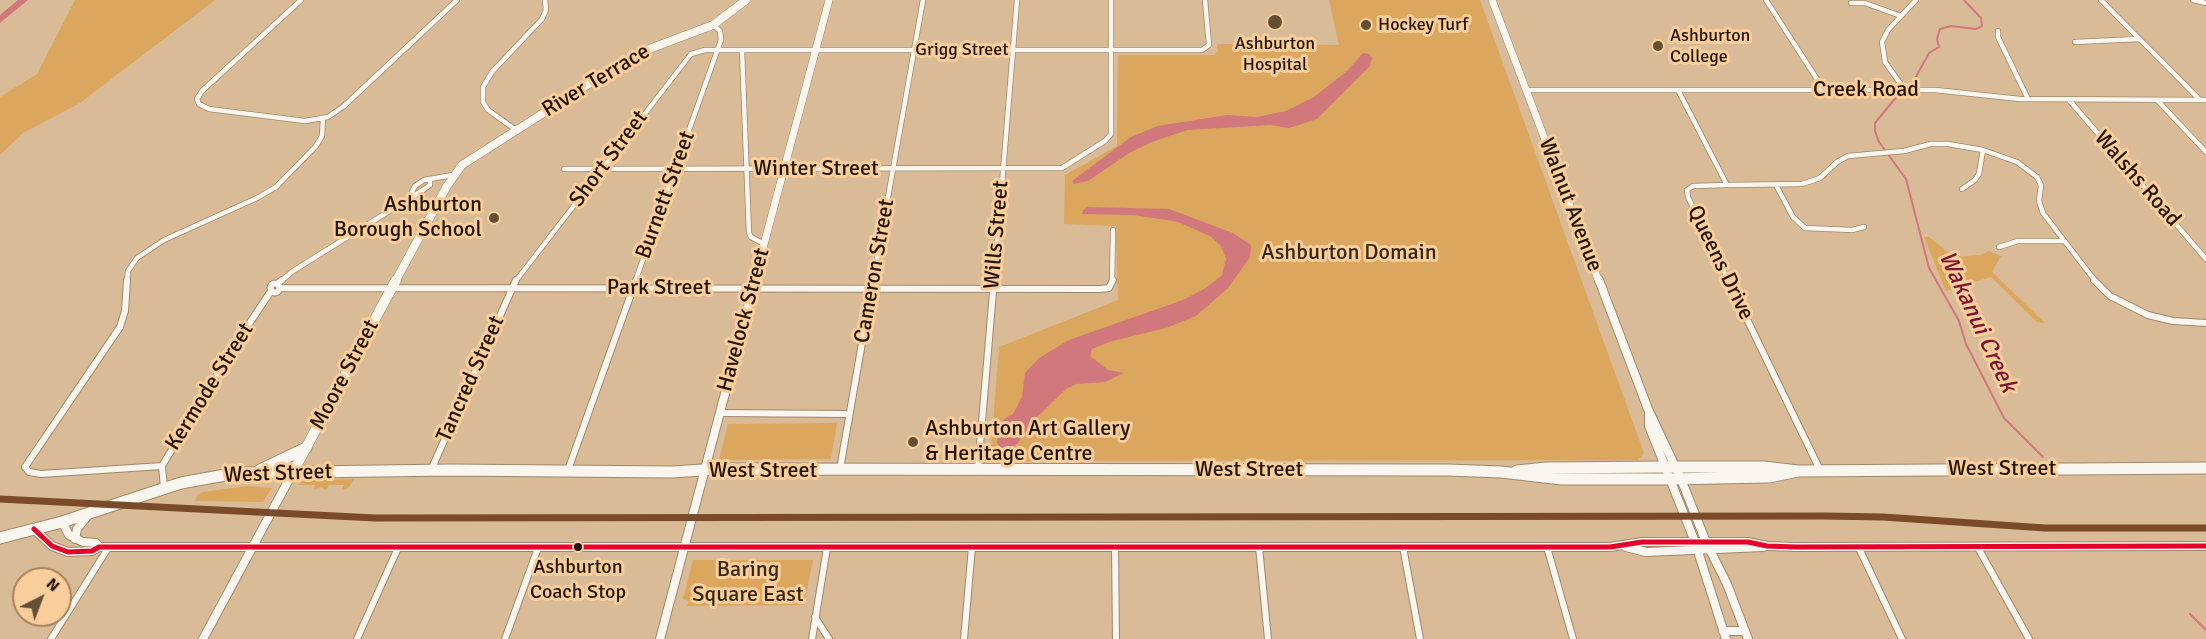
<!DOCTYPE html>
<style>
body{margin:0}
#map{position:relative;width:2206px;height:639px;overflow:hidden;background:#dabb97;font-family:Signika,sans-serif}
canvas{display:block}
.north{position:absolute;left:12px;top:567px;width:60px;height:60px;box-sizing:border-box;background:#face9a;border:2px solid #a4835d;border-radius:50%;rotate:42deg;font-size:16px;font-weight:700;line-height:24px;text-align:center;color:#231301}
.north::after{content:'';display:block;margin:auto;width:21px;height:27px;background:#634e36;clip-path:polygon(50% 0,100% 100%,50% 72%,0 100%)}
</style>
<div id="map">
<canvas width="2206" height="639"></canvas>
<div class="north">N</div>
</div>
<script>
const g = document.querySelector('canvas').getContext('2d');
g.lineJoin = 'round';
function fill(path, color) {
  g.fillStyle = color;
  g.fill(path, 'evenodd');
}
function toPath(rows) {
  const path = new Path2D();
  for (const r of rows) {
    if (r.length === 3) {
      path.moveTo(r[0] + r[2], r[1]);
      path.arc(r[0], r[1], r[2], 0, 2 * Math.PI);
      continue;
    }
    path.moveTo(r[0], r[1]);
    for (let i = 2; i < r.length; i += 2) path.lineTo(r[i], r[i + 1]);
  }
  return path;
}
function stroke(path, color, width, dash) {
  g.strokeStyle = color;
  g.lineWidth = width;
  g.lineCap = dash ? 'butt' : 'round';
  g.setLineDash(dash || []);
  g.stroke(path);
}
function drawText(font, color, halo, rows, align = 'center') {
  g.font = font + ' Signika,sans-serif';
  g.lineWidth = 6;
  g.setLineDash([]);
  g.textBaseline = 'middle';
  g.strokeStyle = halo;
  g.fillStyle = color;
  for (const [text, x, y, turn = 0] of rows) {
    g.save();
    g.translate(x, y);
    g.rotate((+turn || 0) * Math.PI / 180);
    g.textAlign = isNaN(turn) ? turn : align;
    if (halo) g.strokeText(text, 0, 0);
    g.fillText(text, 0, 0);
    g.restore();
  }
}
const green = toPath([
 [75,0,215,0,80,103,23,133,0,155,0,97,37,74],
 [1329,0,1480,0,1644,453,1638,460,990,461,999,347,1118,300,1116,226,1064,224,1065,175,1117,146,1118,55,1214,55,1218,51,1217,44,1339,45],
 [1924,237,1929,237,1954,257,1981,255,1989,251,2001,256,1992,272,2045,323,2037,322,1991,277,1946,291],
 [837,423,831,459,719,460,728,424],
 [354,479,349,487,344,490,342,489,344,485,329,485,326,490,321,487,314,490,315,485,297,485,304,480],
 [247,486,272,488,263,502,195,501,197,495,203,492],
 [693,560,813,560,804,605,687,606,689,601,683,599]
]);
const water = toPath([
 [1363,53,1369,54,1372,58,1370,66,1317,119,1289,128,1270,125,1187,130,1152,142,1129,153,1088,181,1074,184,1072,181,1131,137,1158,126,1227,115,1257,117,1286,111,1314,97,1347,71],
 [1088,207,1169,209,1233,233,1251,245,1250,257,1228,288,1196,316,1166,328,1112,341,1092,349,1090,356,1108,370,1124,373,1105,382,1076,384,1066,389,1035,419,1017,444,1009,450,1001,448,997,443,998,433,1004,419,1013,414,1022,397,1025,373,1039,358,1069,340,1183,300,1206,288,1222,275,1226,259,1221,246,1210,236,1178,222,1134,215,1082,214,1083,210]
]);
const stream = toPath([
 [1912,84,1929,53,1939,47,1937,39,1940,29,1951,26,1976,29,1982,26,1981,18,1964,0],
 [1898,95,1875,123,1875,131,1879,142,1906,179,1929,268,1959,321,1966,344,2004,418,2043,457],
 [2190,614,2206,630]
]);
const river = toPath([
 [18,0,28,0,0,23,0,15,18,0]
]);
const streetFar1 = toPath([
 [301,0,202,91,197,99,199,104,209,109,305,121,328,117,344,106,457,0],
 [1766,0,1824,90],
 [2101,0,2199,99],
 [2193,0,2206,3],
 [1851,3,1865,3,1901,16],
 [1998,31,1998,37,2028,99],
 [2075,42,2139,39],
 [742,50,749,233,751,237,764,244],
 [1526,90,1935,90,2020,99,2206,100],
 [1678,90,1727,185,1693,186,1687,190,1688,197,1729,282],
 [1905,90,1885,62,1882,42,1888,30,1916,0],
 [2069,100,2206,259],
 [2157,100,2206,152],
 [516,130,488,110,483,102,483,87,492,72,542,19,546,10,545,0],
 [564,169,1062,168,1105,141,1111,134,1111,0],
 [1727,185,1802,184,1820,178,1837,162,1848,156,1904,151,1931,144,1948,144,1983,150,2017,162,2037,177,2041,185,2039,201,2043,213,2096,282],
 [1776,185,1793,217,1805,228,1852,230,1864,227],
 [1962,189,1975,180,1979,174,1983,150],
 [409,198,415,186,424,180,453,175],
 [1999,247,2018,241,2063,241],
 [127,282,128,271,137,258,164,240,257,198,276,187,316,146,322,136,323,118],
 [280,282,293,271,423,190,430,185,430,180],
 [515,282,691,54,705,50,1202,50,1209,45,1205,0],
 [635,282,721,40,720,31,713,25],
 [873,282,923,0],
 [994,282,1017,0],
 [1112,282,1113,230]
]);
const street = toPath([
 [127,280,125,311,120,327,25,467,29,472,41,474,162,466],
 [1728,280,1820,470],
 [2094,280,2110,296,2148,315,2173,321,2206,323],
 [275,288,4.5],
 [277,284,282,280],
 [280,288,1101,289,1109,288,1113,280],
 [720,413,849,414],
 [840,469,873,280],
 [978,469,994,280],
 [431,470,516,280],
 [568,470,636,280],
 [164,488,162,466,233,348,271,291],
 [1858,546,1902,639],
 [1977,546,2029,639],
 [1115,547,1116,639],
 [1259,547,1268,639],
 [1403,547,1420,639],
 [1547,547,1573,639],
 [815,617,829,639],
 [51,639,108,548],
 [357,639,398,548],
 [505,639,538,548],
 [812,639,827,548],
 [964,639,972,547]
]);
const secondaryFar1 = toPath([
 [1492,0,1599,282],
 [754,282,829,0]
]);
const secondary = toPath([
 [1599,280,1648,409,1681,479,1706,542,1727,584,1748,639],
 [1649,414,1649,426,1695,542,1726,639],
 [62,522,69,535,83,542,96,543,99,547],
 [34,529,52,546,68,552,92,551,99,547,1610,547,1642,542,1748,542,1767,546,1795,547,2206,546],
 [75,539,77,529,88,515],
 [1626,547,1646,552,1763,547],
 [1723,631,1745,631],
 [203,639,293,472],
 [660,639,755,280]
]);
const primaryFar1 = toPath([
 [395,282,447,186,462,165,636,54,713,25,746,0]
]);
const primary = toPath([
 [293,472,396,280]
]);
const highway = toPath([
 [260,470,306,448],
 [1517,471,1546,468,1665,467,1764,467,1798,471,2206,468],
 [0,538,62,522,181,483,236,473,450,470,673,472,716,469,1447,470,1501,472,1562,479,1671,479,1769,477,1798,471]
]);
const bus1 = toPath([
 [34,529,52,546,68,552,92,551,99,547,1610,547,1642,542,1748,542,1767,546,1795,547,2206,546]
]);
const rail1 = toPath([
 [0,499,375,518,1824,516,1883,517,2045,528,2206,528]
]);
const markers = [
 [1275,22,8,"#634e36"],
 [1366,25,6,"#634e36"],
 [1658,46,6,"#634e36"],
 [494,218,6,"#634e36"],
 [913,442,6,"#634e36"],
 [578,547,5,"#231301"]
];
const farPoinames = [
 ["Hockey Turf",1378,25],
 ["Ashburton",1670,36],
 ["College",1670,57],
 ["Ashburton",1275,44,"center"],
 ["Hospital",1275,65,"center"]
];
const farStreetnames = [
 ["Grigg Street",962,50]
];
const busNames = [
 ["Ashburton",578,568],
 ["Coach Stop",578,593]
];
const streetNames = [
 ["River Terrace",596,81,-31],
 ["Creek Road",1866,90],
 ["Short Street",609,159,-53],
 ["Winter Street",816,169],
 ["Walshs Road",2137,179,49],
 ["Burnett Street",666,195,-70],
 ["Walnut Avenue",1570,205,69],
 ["Wills Street",997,235,-85],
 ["Queens Drive",1720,263,64],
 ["Cameron Street",875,271,-80],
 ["Park Street",659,288],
 ["Havelock Street",744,320,-75],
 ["Moore Street",345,375,-62],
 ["Tancred Street",471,379,-66],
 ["Kermode Street",210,387,-58],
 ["West Street",2002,469],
 ["West Street",1249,470],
 ["West Street",763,471],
 ["West Street",278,474,-2]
];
const poiNames = [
 ["Ashburton",482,205],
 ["Borough School",482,230],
 ["Ashburton Art Gallery",925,429,"left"],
 ["& Heritage Centre",925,454,"left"]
];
const parkNames = [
 ["Ashburton Domain",1349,253],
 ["Baring",748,570],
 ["Square East",748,595]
];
const waterNames = [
 ["Wakanui Creek",1977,322,65]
];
fill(green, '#dba65d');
fill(water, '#d0787c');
stroke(stream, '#d0787c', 2);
fill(river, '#d0787c');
stroke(streetFar1, '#9f886a', 6);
stroke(street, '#9f886a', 8);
stroke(secondaryFar1, '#9f886a', 8);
stroke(secondary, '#9f886a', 10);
stroke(primaryFar1, '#9f886a', 9);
stroke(primary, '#9f886a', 11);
stroke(highway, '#9f886a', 13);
stroke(streetFar1, '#f9f5ef', 4.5);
stroke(street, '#f9f5ef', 6);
stroke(secondaryFar1, '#f9f5ef', 7);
stroke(secondary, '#f9f5ef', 8);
stroke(primaryFar1, '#f9f5ef', 8);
stroke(primary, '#f9f5ef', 10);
stroke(highway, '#f9f5ef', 11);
stroke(bus1, '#e4002b', 5);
stroke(rail1, '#7a4b2a', 7);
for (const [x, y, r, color] of markers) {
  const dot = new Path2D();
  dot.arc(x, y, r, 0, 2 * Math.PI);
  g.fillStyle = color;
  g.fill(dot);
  stroke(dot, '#face9a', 2);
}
drawText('18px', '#231301', '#face9a', farPoinames, 'left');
drawText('18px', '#231301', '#face9a', farStreetnames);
drawText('20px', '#231301', '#face9a', busNames);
drawText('22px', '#231301', '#face9a', streetNames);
drawText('22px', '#231301', '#face9a', poiNames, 'right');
drawText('22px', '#352817', '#face9a', parkNames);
drawText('italic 24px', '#7c1432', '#face9a', waterNames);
</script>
